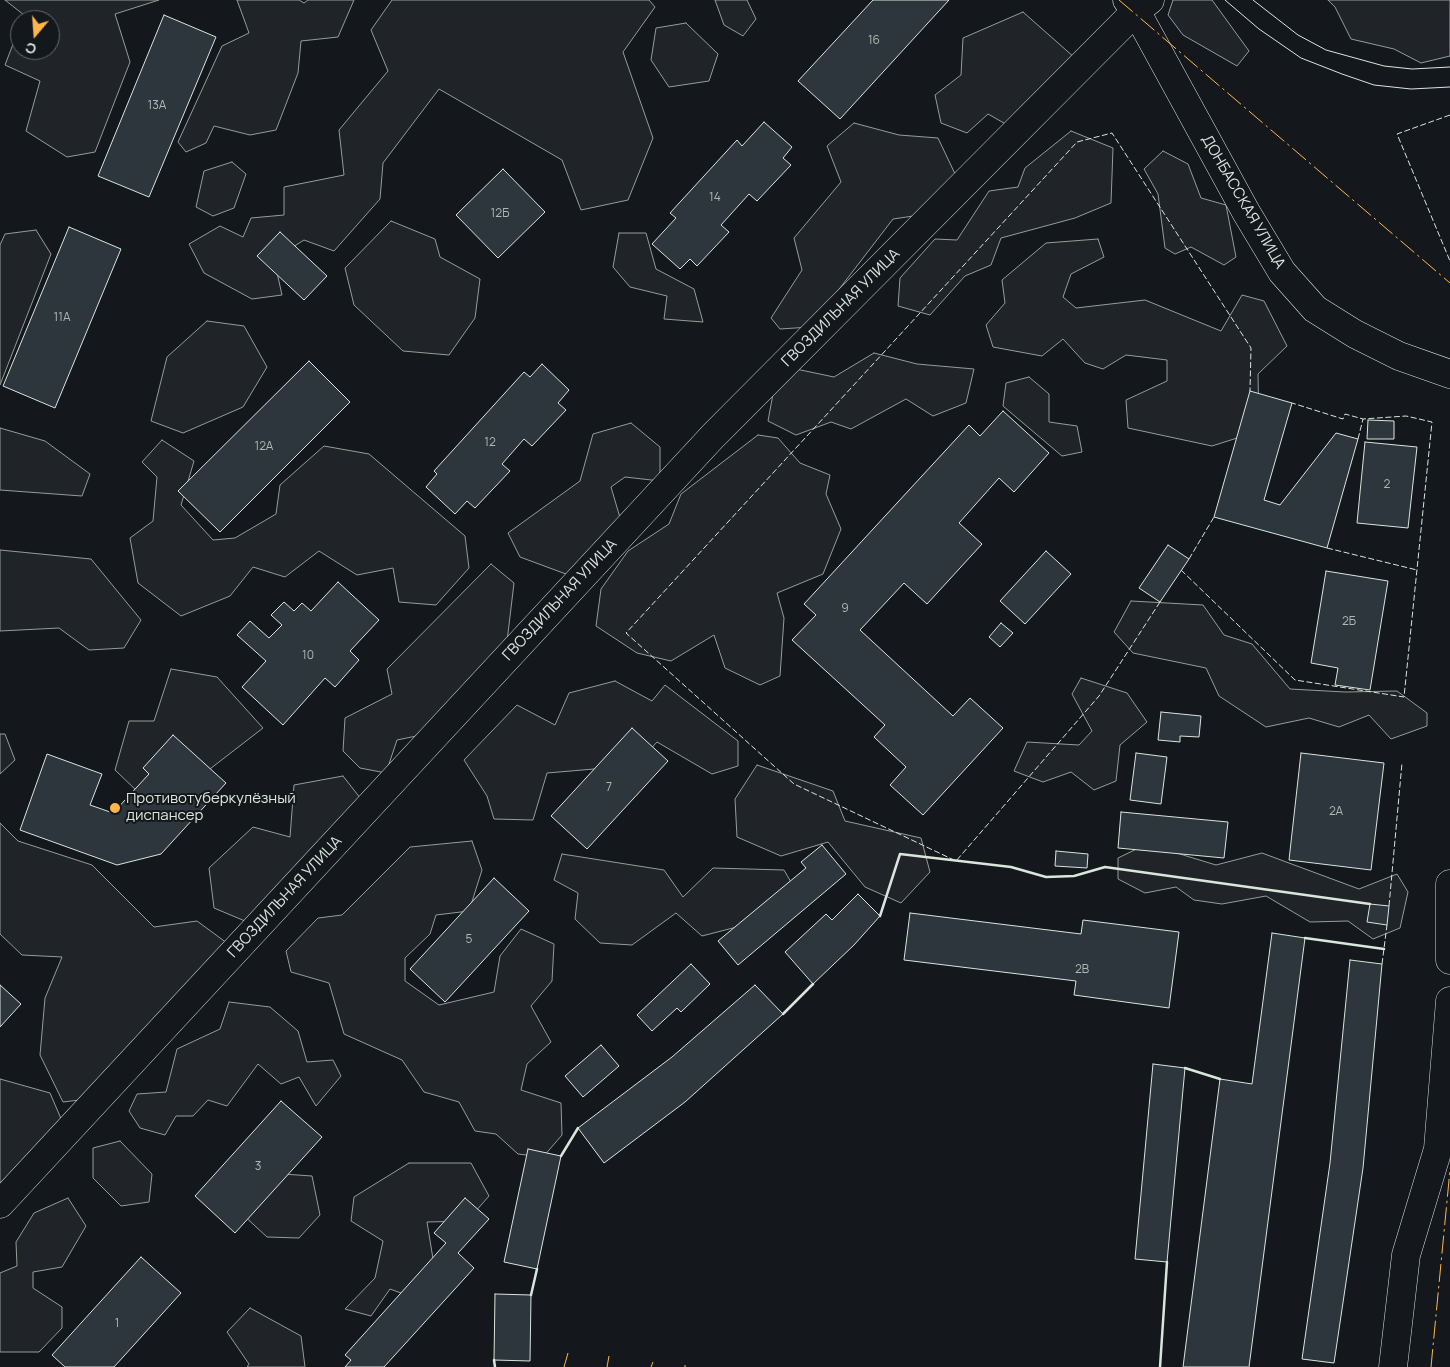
<!DOCTYPE html>
<meta charset="utf-8">
<style>
body{margin:0}
#map{position:relative;width:1450px;height:1367px;overflow:hidden;background:#14181c;font-family:Manrope,sans-serif}
canvas{display:block}
.north{position:absolute;left:10px;top:10px;width:50px;height:50px;box-sizing:border-box;background:#14181c;border:1px solid #626a69;border-radius:50%;rotate:198deg;font-size:14px;font-weight:700;line-height:20px;text-align:center;color:#d8e6dc}
.north::after{content:'';display:block;margin:auto;width:18px;height:22px;background:#ffb74d;clip-path:polygon(50% 0,100% 100%,50% 72%,0 100%)}
</style>
<div id="map">
<canvas width="1450" height="1367"></canvas>
<div class="north">С</div>
</div>
<script>
const g = document.querySelector('canvas').getContext('2d');
g.lineJoin = 'round';
function fill(path, color) {
  g.fillStyle = color;
  g.fill(path, 'evenodd');
}
function toPath(rows) {
  const path = new Path2D();
  for (const r of rows) {
    path.moveTo(r[0], r[1]);
    for (let i = 2; i < r.length; i += 2) path.lineTo(r[i], r[i + 1]);
  }
  return path;
}
function stroke(path, color, width, dash) {
  g.strokeStyle = color;
  g.lineWidth = width;
  g.lineCap = dash ? 'butt' : 'round';
  g.setLineDash(dash || []);
  g.stroke(path);
}
function drawText(font, color, halo, rows, align = 'center') {
  g.font = font + ' Manrope,sans-serif';
  g.lineWidth = 4;
  g.setLineDash([]);
  g.textBaseline = 'middle';
  g.strokeStyle = halo;
  g.fillStyle = color;
  for (const [text, x, y, turn = 0] of rows) {
    g.save();
    g.translate(x, y);
    g.rotate((+turn || 0) * Math.PI / 180);
    g.textAlign = isNaN(turn) ? turn : align;
    if (halo) g.strokeText(text, 0, 0);
    g.fillText(text, 0, 0);
    g.restore();
  }
}
const green = toPath([
 [5,0,159,0,115,14,130,62,95,152,67,157,26,131,40,81,5,65,20,26,20,50,50,50,50,20,22,20,24,15,5,0],
 [237,0,299,0,304,3,308,0,354,0,338,37,301,41,298,73,276,130,250,135,214,126,206,143,186,152,178,142,222,46,249,33,237,0],
 [392,0,649,0,655,7,623,52,653,138,628,200,581,210,562,160,439,89,383,163,380,199,334,251,304,240,274,259,282,295,252,299,204,273,189,244,220,226,243,237,251,218,284,215,284,187,344,175,339,130,388,71,371,30,392,0],
 [715,0,747,0,756,19,743,36,724,25,715,0],
 [1173,0,1212,0,1249,51,1237,66,1183,35,1168,15,1173,0],
 [1328,0,1450,0,1450,56,1421,63,1394,49,1351,39,1335,7,1328,0],
 [1023,12,1075,58,1027,136,988,114,967,133,941,123,935,95,961,75,963,38,1023,12],
 [686,23,718,54,709,81,669,87,651,60,656,28,686,23],
 [854,123,899,135,938,138,957,178,927,214,893,219,810,327,780,329,771,318,802,270,794,238,841,182,827,146,854,123],
 [1071,131,1113,148,1111,203,1075,218,1001,238,991,265,965,276,930,315,898,306,900,278,935,239,957,240,989,191,1018,187,1025,168,1071,131],
 [1163,151,1188,164,1201,198,1226,205,1236,257,1224,265,1191,247,1175,254,1165,248,1158,194,1144,169,1163,151],
 [232,162,246,174,234,208,213,216,196,207,204,171,232,162],
 [391,221,435,239,440,257,480,279,475,318,449,355,403,351,354,305,345,268,391,221],
 [36,230,51,254,0,385,0,245,5,234,36,230],
 [619,233,646,233,656,269,694,289,703,322,664,319,667,296,630,287,613,267,619,233],
 [1098,239,1104,257,1071,274,1063,297,1076,308,1145,300,1221,331,1242,295,1264,301,1287,346,1258,374,1259,431,1212,446,1128,428,1126,400,1167,381,1167,360,1126,355,1103,369,1085,363,1063,339,1042,356,993,347,986,325,1005,303,1002,280,1046,243,1098,239],
 [207,321,244,326,267,367,243,407,183,433,151,421,167,357,207,321],
 [874,353,917,364,974,369,966,403,933,416,906,399,851,429,831,422,796,435,768,421,775,383,796,369,834,377,874,353],
 [1029,377,1049,394,1049,422,1077,426,1082,452,1062,456,1003,406,1006,383,1029,377],
 [631,423,660,447,660,481,625,477,611,487,621,521,574,577,520,557,508,533,580,481,593,434,631,423],
 [0,428,45,441,90,474,82,496,0,490,0,428],
 [758,435,778,438,800,463,830,475,826,494,841,529,823,574,777,593,784,618,780,676,760,685,725,668,714,635,671,661,637,653,596,626,601,589,628,551,669,524,681,494,758,435],
 [162,440,194,461,181,505,213,540,235,538,276,514,280,485,324,446,369,454,465,536,469,568,436,605,399,602,393,568,357,575,319,551,285,577,253,567,230,596,181,616,138,583,130,538,153,521,157,477,142,462,162,440],
 [0,550,91,559,141,620,124,648,89,650,59,628,0,631,0,550],
 [491,564,514,583,506,650,426,734,397,740,386,773,360,768,343,751,345,718,392,694,387,669,491,564],
 [1131,601,1203,605,1224,635,1252,644,1290,689,1345,692,1397,691,1427,713,1427,726,1391,739,1369,715,1339,727,1309,718,1266,727,1219,696,1206,668,1133,653,1114,632,1131,601],
 [171,669,217,677,263,728,197,779,138,792,115,770,129,721,154,721,171,669],
 [1081,678,1127,693,1147,722,1120,745,1116,781,1094,790,1071,772,1043,782,1014,771,1027,742,1079,745,1092,731,1072,694,1081,678],
 [615,681,652,701,665,685,738,741,738,766,712,774,657,742,646,754,606,768,547,773,533,820,494,819,487,796,464,760,517,705,555,725,569,693,615,681],
 [0,734,5,734,15,760,0,774,0,734],
 [757,765,833,791,845,821,921,838,930,872,901,903,865,887,828,842,781,856,737,837,735,799,757,765],
 [343,776,361,799,264,929,214,908,209,868,253,827,290,837,294,785,343,776],
 [0,823,18,841,92,865,154,927,197,921,231,946,88,1099,63,1102,40,1055,45,998,62,957,22,955,0,934,0,823],
 [472,841,482,870,469,911,436,915,430,934,405,958,405,981,439,1005,494,992,500,956,521,929,554,944,552,981,531,1006,551,1042,527,1064,521,1090,561,1103,562,1135,543,1157,518,1154,496,1134,475,1131,459,1102,424,1092,402,1060,344,1034,329,983,291,972,286,951,318,918,342,915,410,847,472,841],
 [1147,844,1216,865,1262,853,1359,889,1397,874,1408,892,1400,928,1373,939,1348,921,1310,922,1266,896,1222,904,1194,900,1176,887,1145,893,1118,879,1118,858,1147,844],
 [562,854,664,870,683,897,713,868,784,870,795,889,760,921,702,936,676,913,632,945,600,943,575,919,578,893,554,880,562,854],
 [229,1002,270,1007,298,1031,307,1062,333,1060,341,1076,316,1106,299,1077,281,1084,258,1064,227,1106,208,1100,193,1116,176,1116,165,1135,140,1128,129,1111,137,1094,166,1092,177,1049,220,1029,229,1002],
 [0,1079,50,1093,62,1121,0,1184,0,1079],
 [120,1141,152,1174,149,1202,121,1206,93,1178,93,1148,120,1141],
 [409,1163,471,1163,489,1196,467,1221,427,1222,436,1277,412,1297,390,1289,371,1316,345,1309,375,1278,383,1241,351,1221,354,1197,409,1163],
 [268,1173,312,1176,320,1215,299,1238,267,1237,240,1212,268,1173],
 [68,1198,86,1226,62,1267,33,1272,33,1288,62,1307,62,1328,39,1352,0,1352,0,1273,17,1266,16,1242,34,1213,68,1198],
 [250,1308,301,1336,305,1367,247,1367,249,1364,227,1332,250,1308]
]);
const building = toPath([
 [873,0,949,0,840,119,798,81,873,0],
 [164,15,216,37,149,197,98,176,164,15],
 [764,122,792,147,783,158,791,165,757,201,749,194,721,225,729,232,697,266,690,259,680,269,652,244,676,218,670,213,737,140,742,146,764,122],
 [503,169,545,212,498,258,456,215,503,169],
 [69,227,121,249,55,408,3,386,69,227],
 [280,232,327,276,304,300,257,256,280,232],
 [309,361,350,402,220,532,178,491,309,361],
 [542,364,569,390,558,403,566,410,532,446,524,439,502,464,510,471,475,508,467,501,455,514,426,487,437,474,434,471,524,372,530,377,542,364],
 [1250,391,1292,403,1264,500,1280,505,1336,433,1358,439,1327,548,1214,517,1250,391],
 [1003,411,1049,453,1014,492,999,478,959,523,982,544,927,604,904,583,860,630,953,716,970,698,1003,728,923,815,890,785,906,767,874,737,885,725,792,640,816,615,804,604,886,515,969,425,980,436,1003,411],
 [1368,420,1394,421,1394,439,1367,439,1368,420],
 [1365,442,1417,447,1408,528,1357,523,1365,442],
 [1168,545,1189,559,1160,602,1139,588,1168,545],
 [1046,551,1071,574,1025,624,1000,601,1046,551],
 [1326,571,1388,581,1370,690,1335,685,1338,668,1311,663,1326,571],
 [338,582,379,620,350,651,359,660,335,687,325,678,283,725,242,687,266,661,237,635,250,621,269,638,282,625,271,615,284,602,294,611,302,603,311,611,338,582],
 [1001,623,1013,633,1000,647,989,637,1001,623],
 [1161,712,1201,716,1199,737,1180,736,1180,742,1158,740,1161,712],
 [632,728,668,761,587,849,551,816,632,728],
 [173,735,226,783,161,854,117,865,20,830,47,754,102,774,90,805,113,813,149,774,143,768,173,735],
 [1136,753,1167,757,1161,804,1130,800,1136,753],
 [1301,753,1384,763,1371,870,1289,860,1301,753],
 [1121,812,1228,822,1224,858,1118,848,1121,812],
 [822,845,846,874,738,965,718,941,806,868,801,862,822,845],
 [1056,851,1088,854,1087,868,1055,866,1056,851],
 [494,878,529,911,445,1002,410,969,494,878],
 [858,894,880,916,854,945,813,984,785,952,826,914,832,920,858,894],
 [1370,904,1389,906,1387,925,1367,922,1370,904],
 [910,913,1081,934,1083,920,1179,932,1169,1008,1074,995,1076,981,904,960,910,913],
 [1272,933,1305,938,1249,1367,1183,1367,1220,1079,1252,1084,1272,933],
 [1350,960,1382,964,1363,1168,1334,1363,1302,1359,1330,1163,1350,960],
 [691,964,710,984,681,1012,677,1008,652,1031,637,1015,691,964],
 [0,985,21,1004,0,1027,0,985],
 [755,985,783,1014,685,1102,604,1163,578,1128,672,1057,755,985],
 [601,1045,619,1066,583,1097,565,1076,601,1045],
 [1153,1064,1185,1068,1167,1262,1135,1259,1153,1064],
 [281,1101,322,1137,235,1233,195,1196,281,1101],
 [528,1149,561,1156,537,1269,504,1262,528,1149],
 [465,1198,489,1219,458,1253,474,1268,384,1367,345,1367,351,1360,345,1355,446,1243,434,1233,465,1198],
 [141,1257,181,1293,114,1367,65,1367,52,1355,141,1257],
 [495,1294,531,1295,530,1361,494,1360,495,1294]
]);
const minor = toPath([
 [1127,0,1136,11,1246,212,1282,272,1315,309,1355,334,1399,356,1450,374],
 [1450,884,1450,960],
 [0,1204,713,436,1136,11,1150,0],
 [1393,1367,1406,1255,1438,1149,1450,1001]
]);
const tram = toPath([
 [1225,0,1259,29,1301,58,1342,74,1374,85,1411,89,1450,87],
 [1253,0,1298,35,1326,50,1384,66,1412,69,1450,67]
]);
const fence = toPath([
 [1450,115,1397,134,1450,261],
 [1358,439,1363,419],
 [1327,548,1417,570],
 [1189,559,1214,517],
 [1181,570,1295,680,1404,697,1432,422,1406,416,1363,419,1345,414,1343,419,1292,403],
 [1160,602,1099,696,956,861,794,784,626,633,1077,142,1112,133,1251,348,1250,391],
 [1389,906,1402,763],
 [1382,964,1387,925]
]);
const wall = toPath([
 [880,916,900,854,1011,867,1046,877,1074,876,1105,867,1370,904],
 [1305,938,1384,949],
 [783,1014,813,984],
 [1185,1068,1220,1079],
 [561,1156,578,1128],
 [531,1295,537,1269],
 [494,1360,495,1367],
 [1160,1367,1167,1262]
]);
const power = toPath([
 [1119,0,1450,283],
 [685,1365,685,1367],
 [564,1367,568,1353],
 [607,1367,609,1356],
 [651,1367,653,1362],
 [1431,1367,1450,1170]
]);
const markers = [
 [115,808,6,"#ffb74d"]
];
const numberNames = [
 ["16",874,41],
 ["13А",157,106],
 ["14",715,198],
 ["12Б",500,214],
 ["11А",62,318],
 ["12",490,443],
 ["12А",264,447],
 ["2",1387,485],
 ["9",845,609],
 ["2Б",1349,622],
 ["10",308,656],
 ["7",609,788],
 ["2А",1336,812],
 ["5",469,940],
 ["2В",1082,970],
 ["3",258,1167],
 ["1",117,1324]
];
const streetNames = [
 ["ДОНБАССКАЯ УЛИЦА",1243,202,60],
 ["ГВОЗДИЛЬНАЯ УЛИЦА",841,308,-45],
 ["ГВОЗДИЛЬНАЯ УЛИЦА",560,600,-47],
 ["ГВОЗДИЛЬНАЯ УЛИЦА",285,897,-47]
];
const poiNames = [
 ["Противотуберкулёзный",126,799],
 ["диспансер",126,816]
];
fill(green, '#202428');
stroke(green, '#939e99', 1);
fill(building, '#2c363c');
stroke(building, '#d8e6dc', 1);
stroke(minor, '#d8e6dc', 29);
stroke(minor, '#14181c', 28);
stroke(tram, '#d8e6dc', 1);
stroke(fence, '#d8e6dc', 1, [6, 2.5]);
stroke(wall, '#d8e6dc', 2.5);
stroke(power, '#ffb74d', 1, [18, 4, 2.5, 4]);
for (const [x, y, r, color] of markers) {
  const dot = new Path2D();
  dot.arc(x, y, r, 0, 2 * Math.PI);
  g.fillStyle = color;
  g.fill(dot);
  stroke(dot, '#14181c', 2);
}
drawText('12px', '#adbab4', null, numberNames);
drawText('15px', '#d8e6dc', '#14181c', streetNames);
drawText('15px', '#d8e6dc', '#14181c', poiNames, 'left');
</script>
